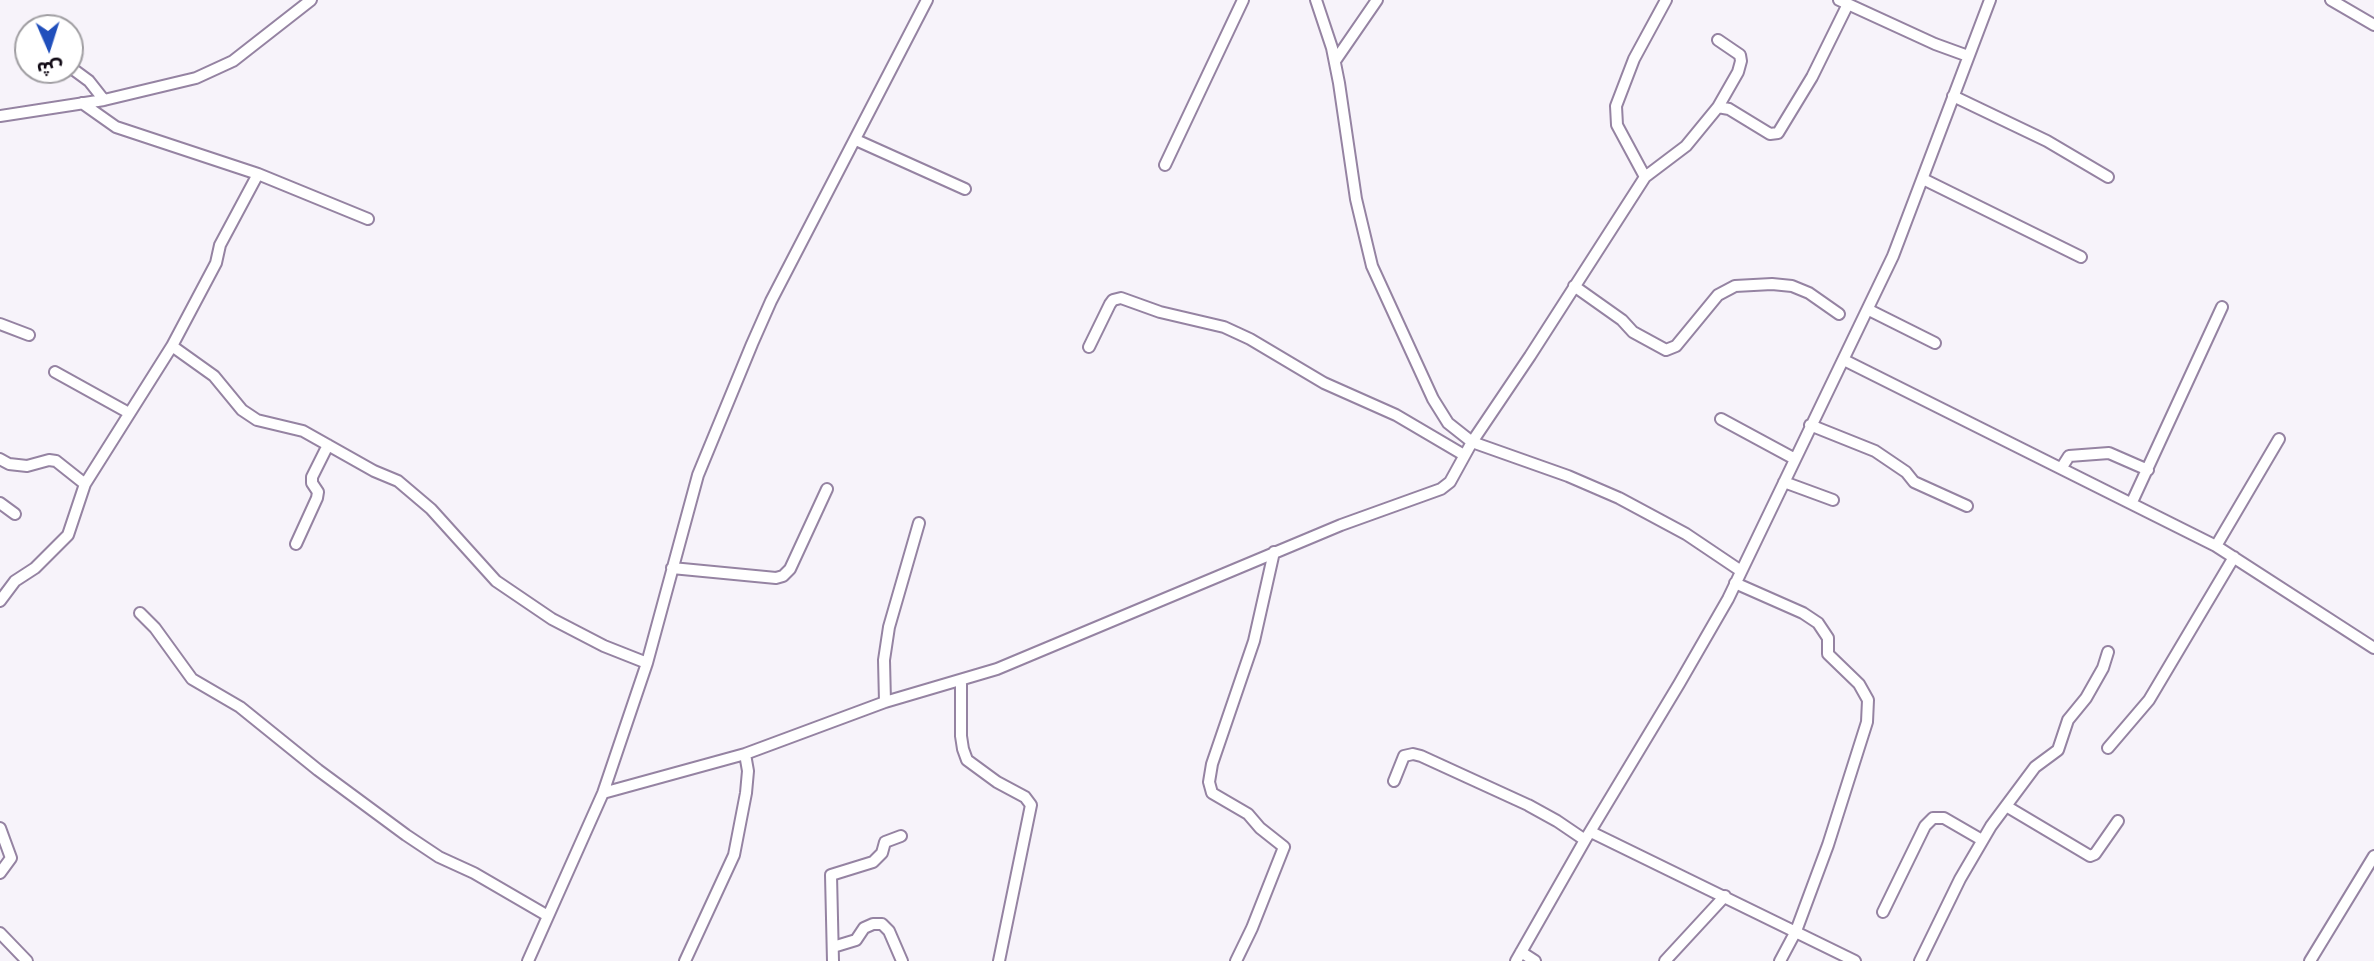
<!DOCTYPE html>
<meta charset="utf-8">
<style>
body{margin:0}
#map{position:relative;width:2374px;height:961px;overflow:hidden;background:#f7f3fa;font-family:Figtree,"Noto Sans Arabic",sans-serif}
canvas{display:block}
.north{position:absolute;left:14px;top:14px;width:70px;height:70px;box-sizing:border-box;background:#fff;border:2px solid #9f9da1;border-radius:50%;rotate:177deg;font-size:19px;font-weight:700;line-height:28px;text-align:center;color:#100914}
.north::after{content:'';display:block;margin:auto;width:24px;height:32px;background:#204fbc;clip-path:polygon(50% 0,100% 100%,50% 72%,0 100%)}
</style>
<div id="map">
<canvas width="2374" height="961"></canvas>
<div class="north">ش</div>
</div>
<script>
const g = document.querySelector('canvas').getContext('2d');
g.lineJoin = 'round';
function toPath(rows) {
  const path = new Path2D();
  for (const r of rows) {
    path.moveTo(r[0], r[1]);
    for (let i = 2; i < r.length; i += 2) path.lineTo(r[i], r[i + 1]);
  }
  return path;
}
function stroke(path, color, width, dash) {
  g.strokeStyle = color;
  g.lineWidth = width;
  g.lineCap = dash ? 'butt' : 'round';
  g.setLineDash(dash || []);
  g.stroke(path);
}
const minor = toPath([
 [1316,0,1332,48,1339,83,1356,199,1372,266,1433,399,1448,423,1472,442,1568,476,1619,498,1686,534,1741,571],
 [1839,0,1935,44,1968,56],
 [2331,0,2374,25],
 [1718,40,1740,55,1741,61,1738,72,1718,107],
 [1335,61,1377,0],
 [70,67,89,81,104,100],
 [1953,96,2047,141,2108,177],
 [82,103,116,127,258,174,220,245,216,263,172,346,214,376,242,410,257,420,303,431,374,471,398,481,431,509,496,581,552,619,604,646,647,663],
 [0,116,104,100,196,78,233,61,311,0],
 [856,140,965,189],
 [1165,165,1243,0],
 [258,174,368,219],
 [1645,177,1617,125,1616,106,1634,59,1666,0],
 [1923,179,2081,257],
 [1574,286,1622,320,1633,332,1666,350,1676,346,1718,295,1735,286,1772,284,1792,286,1809,293,1839,314],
 [1869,310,1935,343],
 [0,324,29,335],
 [1089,347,1110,304,1113,300,1121,298,1160,312,1224,327,1250,339,1324,383,1396,415,1464,455],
 [1844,360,2216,546,2374,648],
 [55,372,129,413],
 [1721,419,1795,459],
 [1810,425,1875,451,1906,472,1914,482,1967,506],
 [0,459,9,464,27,466,49,460,56,461,85,484],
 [2062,467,2069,456,2109,453,2148,470],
 [1784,482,1833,500],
 [2132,502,2222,307],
 [0,503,15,514],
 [296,544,317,498,318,492,312,483,312,477,328,445],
 [2216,546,2279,439],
 [672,568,776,578,783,576,790,569,827,489],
 [1735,583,1803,613,1818,623,1828,638,1828,654,1859,684,1868,700,1867,722,1828,845,1796,931,1780,961],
 [0,601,15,581,35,568,68,535,85,484,172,346],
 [140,613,155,628,192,679,240,707,318,770,406,835,439,857,474,873,548,916],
 [961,681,961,736,963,749,967,760,997,782,1025,797,1031,805,999,961],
 [885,702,884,660,889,627,919,523],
 [2108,748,2149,700,2234,557],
 [1394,781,1404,756,1413,754,1421,756,1528,805,1557,821,1585,840],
 [603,793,745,754,885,702,997,669,1341,525,1441,489,1450,482,1472,442,1530,356,1645,177,1686,146,1718,107,1729,109,1770,134,1778,133,1812,77,1848,4],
 [2006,806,2090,856,2095,854,2118,821],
 [0,828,11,858,0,873],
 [1591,832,1855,961],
 [1883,912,1925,826,1933,818,1944,818,1982,840],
 [0,933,27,961],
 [833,947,856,940,864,928,873,924,882,924,889,931,902,961],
 [1521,952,1535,961],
 [528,961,603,793,647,663,698,475,752,344,771,301,927,0],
 [685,961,734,855,746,793,748,771,745,754],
 [833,961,831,875,873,862,882,853,885,842,901,836],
 [1236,961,1252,928,1284,847,1260,828,1248,814,1212,793,1209,782,1212,764,1254,641,1274,552],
 [1516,961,1585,840,1679,684,1728,599,1893,256,1990,0],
 [1665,961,1725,896],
 [1920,961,1960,879,1991,826,2035,767,2058,750,2068,720,2086,698,2103,668,2108,652],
 [2310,961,2374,856]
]);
stroke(minor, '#9583a2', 14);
stroke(minor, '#fff', 10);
</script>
